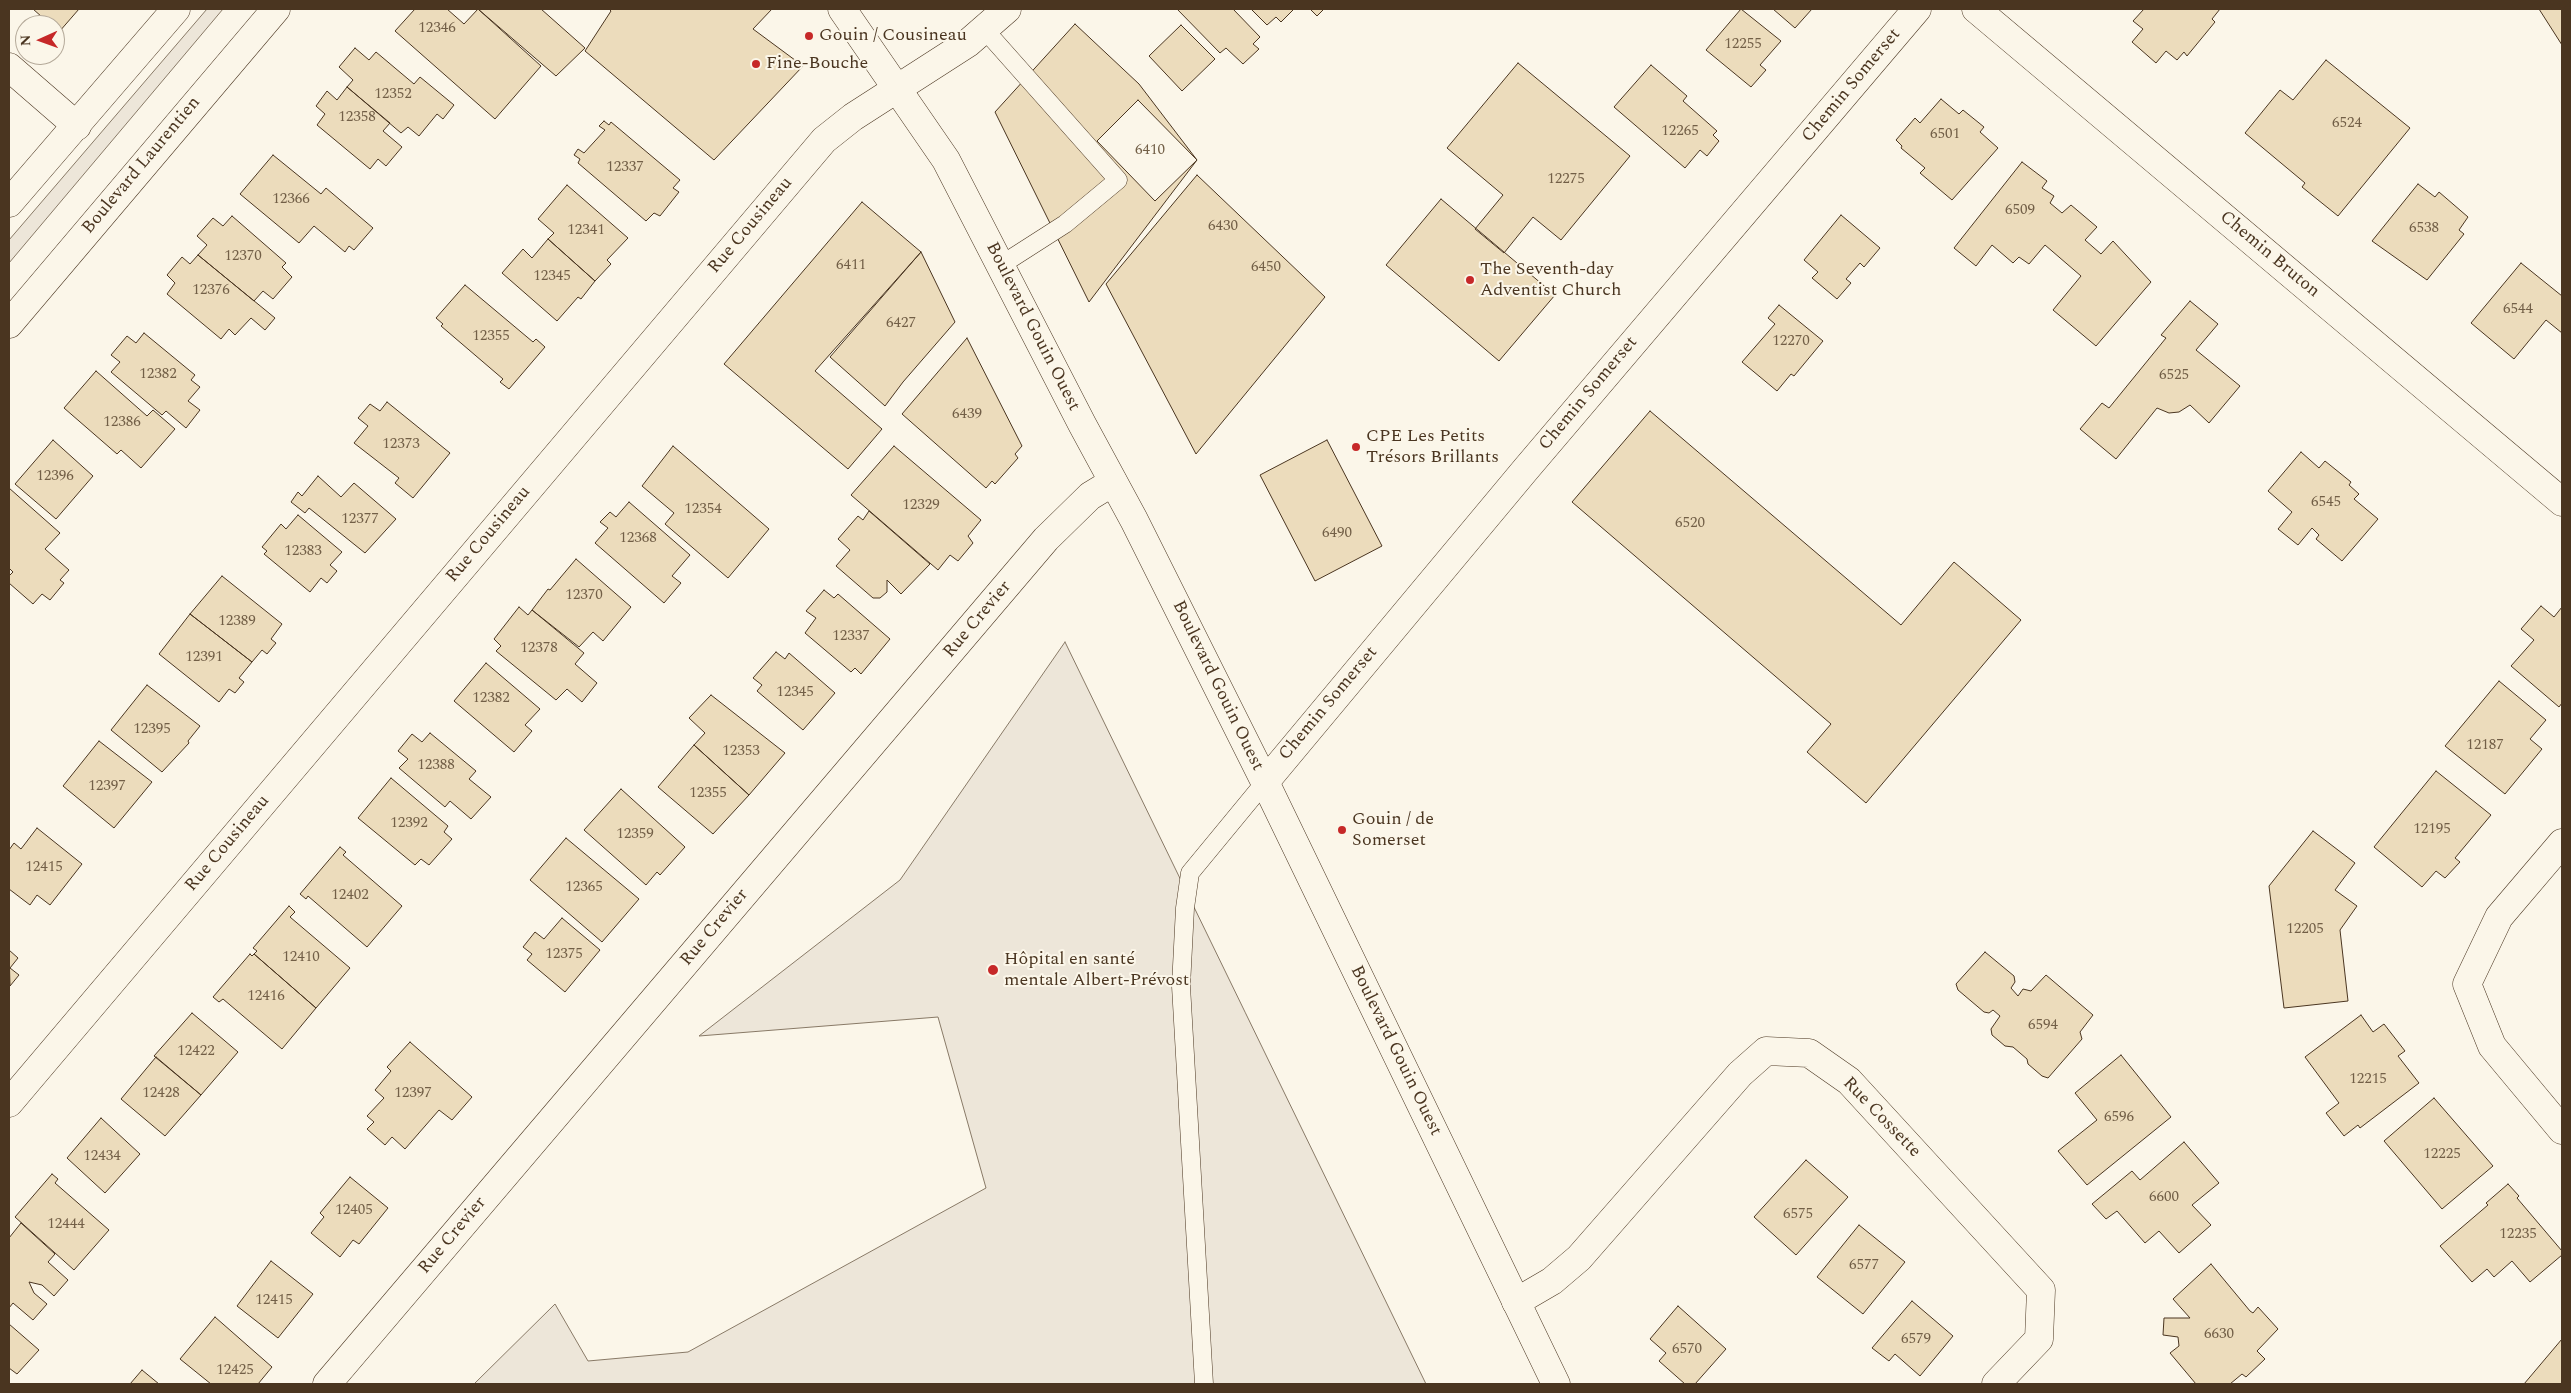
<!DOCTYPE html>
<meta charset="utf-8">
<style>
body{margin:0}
#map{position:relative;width:2571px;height:1393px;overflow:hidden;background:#fbf6e9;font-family:Spectral,serif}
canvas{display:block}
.frame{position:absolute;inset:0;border:10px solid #4a3520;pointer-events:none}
.north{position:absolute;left:15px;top:15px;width:50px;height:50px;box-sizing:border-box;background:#fbf6e9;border:1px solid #b4a999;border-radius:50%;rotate:268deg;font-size:14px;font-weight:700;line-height:20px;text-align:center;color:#4a3520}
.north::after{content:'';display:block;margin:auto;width:18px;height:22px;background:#c62828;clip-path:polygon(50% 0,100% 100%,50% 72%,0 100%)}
</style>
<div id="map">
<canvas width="2571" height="1393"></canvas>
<div class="frame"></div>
<div class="north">N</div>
</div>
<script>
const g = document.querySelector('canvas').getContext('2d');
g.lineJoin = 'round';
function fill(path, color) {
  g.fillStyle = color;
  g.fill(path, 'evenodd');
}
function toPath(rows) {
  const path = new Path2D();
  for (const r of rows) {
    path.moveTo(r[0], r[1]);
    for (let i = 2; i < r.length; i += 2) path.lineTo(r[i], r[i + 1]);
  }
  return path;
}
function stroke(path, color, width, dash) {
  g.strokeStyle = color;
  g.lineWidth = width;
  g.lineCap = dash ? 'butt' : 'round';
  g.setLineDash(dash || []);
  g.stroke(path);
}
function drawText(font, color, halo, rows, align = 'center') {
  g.font = font + ' Spectral,serif';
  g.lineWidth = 4;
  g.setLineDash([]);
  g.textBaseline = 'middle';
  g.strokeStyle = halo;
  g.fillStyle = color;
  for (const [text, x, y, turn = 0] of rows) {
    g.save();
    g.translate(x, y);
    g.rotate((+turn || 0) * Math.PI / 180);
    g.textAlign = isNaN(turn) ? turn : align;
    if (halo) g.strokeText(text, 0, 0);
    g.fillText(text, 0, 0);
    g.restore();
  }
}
const green = toPath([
 [207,9,223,9,9,263,9,240,207,9],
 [1065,642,1426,1384,474,1384,555,1304,588,1361,688,1352,986,1188,938,1017,699,1036,900,880,1065,642]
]);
const building = toPath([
 [33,9,79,9,59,32,55,25,51,25,33,9],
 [415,9,447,9,464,24,478,9,541,66,495,119,395,31,415,9],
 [478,9,541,9,585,48,556,76,478,9],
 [609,9,772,9,753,29,803,66,714,160,585,51,611,11,609,9],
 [1177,9,1233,9,1260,37,1253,44,1259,49,1243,64,1226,48,1220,53,1177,9],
 [1251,9,1294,9,1281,22,1276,17,1267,25,1251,9],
 [1310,9,1324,9,1317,16,1310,9],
 [1741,9,1781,41,1760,65,1766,70,1751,87,1706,50,1741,9],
 [1773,9,1812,9,1795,28,1773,9],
 [2144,9,2220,9,2212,19,2215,22,2187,56,2184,52,2177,60,2166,51,2156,63,2132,42,2143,29,2133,21,2144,9],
 [2539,9,2562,9,2562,45,2539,9],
 [1075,24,1139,84,1197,160,1089,302,995,112,1075,24],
 [1181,25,1215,59,1182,91,1149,56,1181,25],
 [355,48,369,60,376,52,414,84,420,77,454,105,443,119,437,114,419,136,408,127,401,133,347,87,353,80,339,67,355,48],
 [2326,60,2410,128,2338,216,2302,187,2305,183,2245,133,2280,90,2293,100,2326,60],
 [1518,63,1630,156,1561,240,1533,217,1504,253,1475,229,1503,195,1447,148,1518,63],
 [1651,65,1687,96,1683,101,1717,131,1713,135,1719,141,1707,156,1700,150,1685,168,1614,107,1651,65],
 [347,87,390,123,383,131,402,147,386,166,378,159,370,169,317,125,325,114,316,106,327,91,337,100,347,87],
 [1941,99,1959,114,1963,110,1984,127,1980,132,1998,148,1952,200,1920,173,1925,168,1901,148,1902,146,1896,140,1915,118,1920,123,1941,99],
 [1138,100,1197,160,1155,201,1097,141,1138,100],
 [604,121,609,125,611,122,680,180,673,188,679,192,660,216,654,213,646,221,578,163,580,159,574,155,578,149,584,153,605,130,599,126,604,121],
 [273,155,321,194,326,188,373,228,354,250,349,246,345,252,314,226,299,243,240,194,273,155],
 [2022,162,2047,181,2042,188,2054,196,2050,203,2062,213,2071,205,2097,227,2085,240,2101,254,2113,241,2151,282,2096,346,2053,310,2081,276,2045,245,2029,264,2019,257,2013,263,1992,245,1976,266,1954,248,2022,162],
 [1197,175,1325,297,1196,454,1106,284,1197,175],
 [2418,184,2435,197,2439,192,2468,217,2459,230,2464,234,2427,280,2372,241,2418,184],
 [567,185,628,238,607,260,611,264,595,281,548,239,554,233,538,219,567,185],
 [1441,199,1555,295,1499,361,1386,265,1441,199],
 [862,202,921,252,815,371,882,429,848,469,724,364,862,202],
 [1841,215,1880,248,1864,267,1860,263,1846,279,1851,283,1837,299,1812,278,1818,272,1804,260,1841,215],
 [232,216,286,263,282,267,292,277,273,299,263,291,254,301,198,255,207,245,197,236,213,218,223,226,232,216],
 [548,239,595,281,581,299,578,297,557,321,502,273,523,249,532,258,548,239],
 [921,252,955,322,903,382,885,406,830,357,921,252],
 [198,255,275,318,265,330,251,318,235,335,229,329,221,339,167,294,175,283,167,275,182,257,190,264,198,255],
 [2521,263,2562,296,2562,333,2546,320,2514,359,2471,323,2521,263],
 [465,285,533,342,536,339,545,347,509,389,500,382,503,379,441,326,443,324,436,318,465,285],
 [2190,301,2218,324,2196,350,2240,386,2209,423,2190,405,2179,412,2169,413,2157,408,2116,459,2080,429,2102,403,2109,408,2166,338,2161,335,2190,301],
 [1779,305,1823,341,1794,376,1791,374,1777,391,1742,362,1775,324,1768,318,1779,305],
 [144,333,195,375,191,380,200,387,188,401,200,410,186,428,166,411,162,415,111,372,120,362,111,355,127,336,136,343,144,333],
 [967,338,1022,446,1015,454,1018,458,995,484,992,481,986,488,902,414,967,338],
 [96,371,147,416,153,410,175,429,141,468,121,450,117,454,64,408,96,371],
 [387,402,450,453,413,498,395,483,399,478,354,443,368,426,358,418,370,404,380,411,387,402],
 [1650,411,1901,625,1954,562,2021,620,1866,803,1807,752,1831,724,1572,502,1650,411],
 [53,440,93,476,56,519,15,484,53,440],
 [1327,440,1382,546,1315,581,1260,475,1327,440],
 [673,446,769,529,728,578,665,524,674,513,642,486,673,446],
 [894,446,981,520,968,536,973,543,958,561,950,555,938,570,851,495,894,446],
 [2301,452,2319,468,2325,461,2351,482,2349,485,2359,494,2354,499,2378,519,2342,561,2316,539,2319,535,2312,528,2298,545,2278,529,2292,512,2268,491,2301,452],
 [318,476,341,497,354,483,396,519,365,553,309,508,305,513,291,502,298,492,302,496,318,476],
 [9,488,60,533,45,549,69,570,60,580,64,583,50,600,42,594,33,604,9,583,9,576,13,572,9,568,9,488],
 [629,502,690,555,672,576,681,583,664,603,595,543,608,528,600,522,610,512,616,517,629,502],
 [869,511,930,564,901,594,887,580,887,592,880,598,873,598,836,566,850,550,838,539,858,516,863,520,869,511],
 [298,515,342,552,330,565,337,571,327,583,321,578,310,592,264,554,267,551,262,547,281,524,286,529,298,515],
 [576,559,631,607,603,641,593,632,579,647,532,610,548,589,550,590,576,559],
 [222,576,282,624,271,639,276,643,267,654,262,650,252,662,190,614,222,576],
 [824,590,834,598,838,594,890,639,861,674,855,668,851,672,805,633,816,618,806,611,824,590],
 [2541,606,2554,617,2562,607,2562,703,2559,707,2511,666,2534,640,2521,629,2541,606],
 [519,607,528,615,532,610,584,653,575,664,597,683,582,702,567,689,556,700,496,651,501,646,494,639,519,607],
 [190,614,252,662,239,678,244,682,235,693,229,689,219,702,159,654,190,614],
 [776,652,785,659,789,653,835,693,803,730,757,691,762,685,753,678,776,652],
 [486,663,540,709,525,725,532,731,514,752,454,701,486,663],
 [2499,681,2546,720,2530,739,2542,749,2505,794,2445,746,2499,681],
 [147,685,200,726,188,741,189,743,162,772,111,730,147,685],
 [711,695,785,753,749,795,694,745,705,733,689,718,711,695],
 [430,733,476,771,469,779,491,797,471,819,450,801,445,807,399,768,408,759,398,751,412,734,422,742,430,733],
 [99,741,152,782,114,828,63,786,99,741],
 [694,745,749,795,713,834,658,787,694,745],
 [2436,771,2491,815,2455,858,2460,862,2445,878,2436,871,2422,887,2374,847,2436,771],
 [391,778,448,826,444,832,452,839,429,865,421,859,415,865,358,818,391,778],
 [621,789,685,847,660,875,657,872,646,885,584,830,621,789],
 [37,828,82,864,50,905,37,895,30,905,9,889,9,850,14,843,21,849,37,828],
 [2313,831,2355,863,2335,890,2357,906,2340,930,2348,1001,2284,1008,2269,886,2313,831],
 [566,838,639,899,602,942,530,880,566,838],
 [340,847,346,852,343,855,402,906,367,947,308,896,306,899,300,894,340,847],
 [289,906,295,912,290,917,350,968,316,1008,254,954,257,951,253,948,289,906],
 [562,918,600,950,565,992,527,960,532,954,523,947,535,932,544,939,562,918],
 [9,950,18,958,10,968,19,975,10,986,9,950],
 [1985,952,2014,976,2015,982,2011,988,2018,996,2023,989,2031,991,2046,975,2093,1015,2080,1032,2082,1039,2048,1078,2042,1076,2028,1064,2027,1059,2013,1047,2005,1046,1992,1035,1991,1029,2000,1016,1993,1010,1989,1013,1984,1012,1958,990,1956,984,1985,952],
 [250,954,252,956,254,954,316,1008,282,1049,223,999,219,1002,213,997,250,954],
 [192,1013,238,1052,201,1095,154,1056,192,1013],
 [2361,1015,2373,1032,2384,1024,2405,1051,2398,1056,2419,1083,2360,1128,2358,1125,2344,1136,2326,1113,2339,1103,2305,1057,2361,1015],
 [410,1042,472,1097,452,1120,439,1110,405,1149,392,1137,385,1145,367,1129,374,1122,367,1116,384,1098,375,1090,391,1071,387,1067,410,1042],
 [2121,1055,2171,1117,2087,1185,2058,1151,2097,1120,2075,1093,2121,1055],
 [156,1057,201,1095,165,1136,121,1099,156,1057],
 [2434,1098,2493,1166,2442,1209,2384,1141,2434,1098],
 [101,1118,140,1154,105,1193,67,1158,101,1118],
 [2184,1142,2219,1183,2192,1205,2211,1225,2179,1253,2159,1231,2145,1243,2117,1211,2106,1219,2092,1204,2132,1171,2140,1180,2184,1142],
 [1806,1160,1848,1197,1796,1255,1754,1217,1806,1160],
 [52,1174,58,1179,55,1183,109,1230,74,1270,15,1217,52,1174],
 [350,1177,388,1208,359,1244,353,1240,340,1257,311,1233,324,1217,320,1213,350,1177],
 [2508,1184,2519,1196,2517,1198,2562,1251,2562,1255,2530,1282,2512,1261,2494,1277,2487,1269,2472,1282,2440,1246,2488,1205,2486,1203,2508,1184],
 [21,1223,55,1254,48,1262,68,1280,54,1296,42,1285,29,1282,34,1293,47,1304,33,1320,13,1303,9,1308,9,1238,21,1223],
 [1859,1225,1905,1262,1863,1314,1817,1277,1859,1225],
 [271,1261,313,1294,278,1338,237,1306,271,1261],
 [2211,1264,2250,1311,2253,1313,2258,1307,2278,1329,2257,1351,2265,1359,2246,1377,2242,1374,2230,1384,2196,1384,2170,1353,2179,1346,2178,1337,2163,1335,2164,1318,2190,1318,2173,1299,2211,1264],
 [1912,1301,1953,1336,1920,1376,1895,1354,1889,1361,1872,1348,1912,1301],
 [1678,1306,1726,1349,1695,1384,1685,1384,1659,1361,1666,1353,1650,1339,1678,1306],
 [215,1317,272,1367,258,1384,211,1384,180,1359,215,1317],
 [9,1324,39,1350,17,1374,9,1368,9,1324],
 [2562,1339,2562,1384,2524,1384,2562,1339],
 [142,1370,159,1384,130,1384,142,1370]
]);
const lane = toPath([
 [984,29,1118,180,1065,224,1001,265],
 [1204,1384,1181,986,1185,908,1190,873,1265,782]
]);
const street = toPath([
 [1976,9,2562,502],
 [9,67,77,126],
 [1265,782,1526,469,1917,9],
 [2562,843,2499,917,2467,984,2492,1046,2562,1130],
 [9,1103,824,140,853,117,968,43,1007,9],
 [1516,1302,1552,1281,1579,1258,1740,1074,1766,1051,1809,1053,1849,1081,2041,1290,2039,1339,1996,1384],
 [327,1384,1046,539,1090,496,1113,482]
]);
const secondary = toPath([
 [842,9,946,160,1082,424,1134,520,1265,782,1556,1384],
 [9,203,176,9]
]);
const primary = toPath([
 [9,324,276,9]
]);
const markers = [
 [809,36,5,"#c62828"],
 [756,64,5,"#c62828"],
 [1470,280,5,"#c62828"],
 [1356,447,5,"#c62828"],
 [1342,830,5,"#c62828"],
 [993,970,6,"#c62828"]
];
const numberNames = [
 ["12346",437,29],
 ["12255",1743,45],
 ["12352",393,95],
 ["12358",357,118],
 ["6524",2347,124],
 ["12265",1680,132],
 ["6501",1945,135],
 ["6410",1150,151],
 ["12337",625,168],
 ["12275",1566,180],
 ["12366",291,200],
 ["6509",2020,211],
 ["6430",1223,227],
 ["6538",2424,229],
 ["12341",586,231],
 ["12370",243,257],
 ["6411",851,266],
 ["6450",1266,268],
 ["12345",552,277],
 ["12376",211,291],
 ["6544",2518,310],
 ["6427",901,324],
 ["12355",491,337],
 ["12270",1791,342],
 ["12382",158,375],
 ["6525",2174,376],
 ["6439",967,415],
 ["12386",122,423],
 ["12373",401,445],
 ["12396",55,477],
 ["6545",2326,503],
 ["12329",921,506],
 ["12354",703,510],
 ["12377",360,520],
 ["6520",1690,524],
 ["6490",1337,534],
 ["12368",638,539],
 ["12383",303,552],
 ["12370",584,596],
 ["12389",237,622],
 ["12337",851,637],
 ["12378",539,649],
 ["12391",204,658],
 ["12345",795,693],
 ["12382",491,699],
 ["12395",152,730],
 ["12187",2485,746],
 ["12353",741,752],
 ["12388",436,766],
 ["12397",107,787],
 ["12355",708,794],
 ["12392",409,824],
 ["12195",2432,830],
 ["12359",635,835],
 ["12415",44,868],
 ["12365",584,888],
 ["12402",350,896],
 ["12205",2305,930],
 ["12375",564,955],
 ["12410",301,958],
 ["12416",266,997],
 ["6594",2043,1026],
 ["12422",196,1052],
 ["12215",2368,1080],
 ["12428",161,1094],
 ["12397",413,1094],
 ["6596",2119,1118],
 ["12225",2442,1155],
 ["12434",102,1157],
 ["6600",2164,1198],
 ["12405",354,1211],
 ["6575",1798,1215],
 ["12444",66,1225],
 ["12235",2518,1235],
 ["6577",1864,1266],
 ["12415",274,1301],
 ["6630",2219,1335],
 ["6579",1916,1340],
 ["6570",1687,1350],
 ["12425",235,1371]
];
const poiNames = [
 ["Gouin / Cousineau",819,36],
 ["Fine-Bouche",766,64],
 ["The Seventh-day",1480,270],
 ["Adventist Church",1480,291],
 ["CPE Les Petits",1366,437],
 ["Trésors Brillants",1366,458],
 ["Gouin / de",1352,820],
 ["Somerset",1352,841],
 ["Hôpital en santé",1004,960],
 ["mentale Albert-Prévost",1004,981]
];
const streetNames = [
 ["Chemin Somerset",1852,86,-50],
 ["Boulevard Laurentien",142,166,-50],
 ["Rue Cousineau",751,226,-50],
 ["Chemin Bruton",2269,255,40],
 ["Boulevard Gouin Ouest",1032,327,63],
 ["Chemin Somerset",1589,394,-50],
 ["Rue Cousineau",489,535,-50],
 ["Rue Crevier",978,620,-50],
 ["Boulevard Gouin Ouest",1217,686,64],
 ["Chemin Somerset",1329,704,-50],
 ["Rue Cousineau",228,844,-50],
 ["Rue Crevier",715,928,-50],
 ["Boulevard Gouin Ouest",1395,1051,64],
 ["Rue Cossette",1881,1118,46],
 ["Rue Crevier",453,1236,-50]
];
fill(green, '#ede6d9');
stroke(green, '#887966', 1);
fill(building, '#ecdcbc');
stroke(building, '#4a3520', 1);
stroke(lane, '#4a3520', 19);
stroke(street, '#4a3520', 29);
stroke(secondary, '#4a3520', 29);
stroke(primary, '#4a3520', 29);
stroke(lane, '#fbf6e9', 18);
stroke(street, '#fbf6e9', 28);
stroke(secondary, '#fbf6e9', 28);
stroke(primary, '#fbf6e9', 28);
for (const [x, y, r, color] of markers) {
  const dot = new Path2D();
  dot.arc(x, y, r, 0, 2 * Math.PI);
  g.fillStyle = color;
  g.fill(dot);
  stroke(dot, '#fbf6e9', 2);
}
drawText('15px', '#725f47', null, numberNames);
drawText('18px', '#4a3520', '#fbf6e9', poiNames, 'left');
drawText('18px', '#4a3520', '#fbf6e9', streetNames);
</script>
